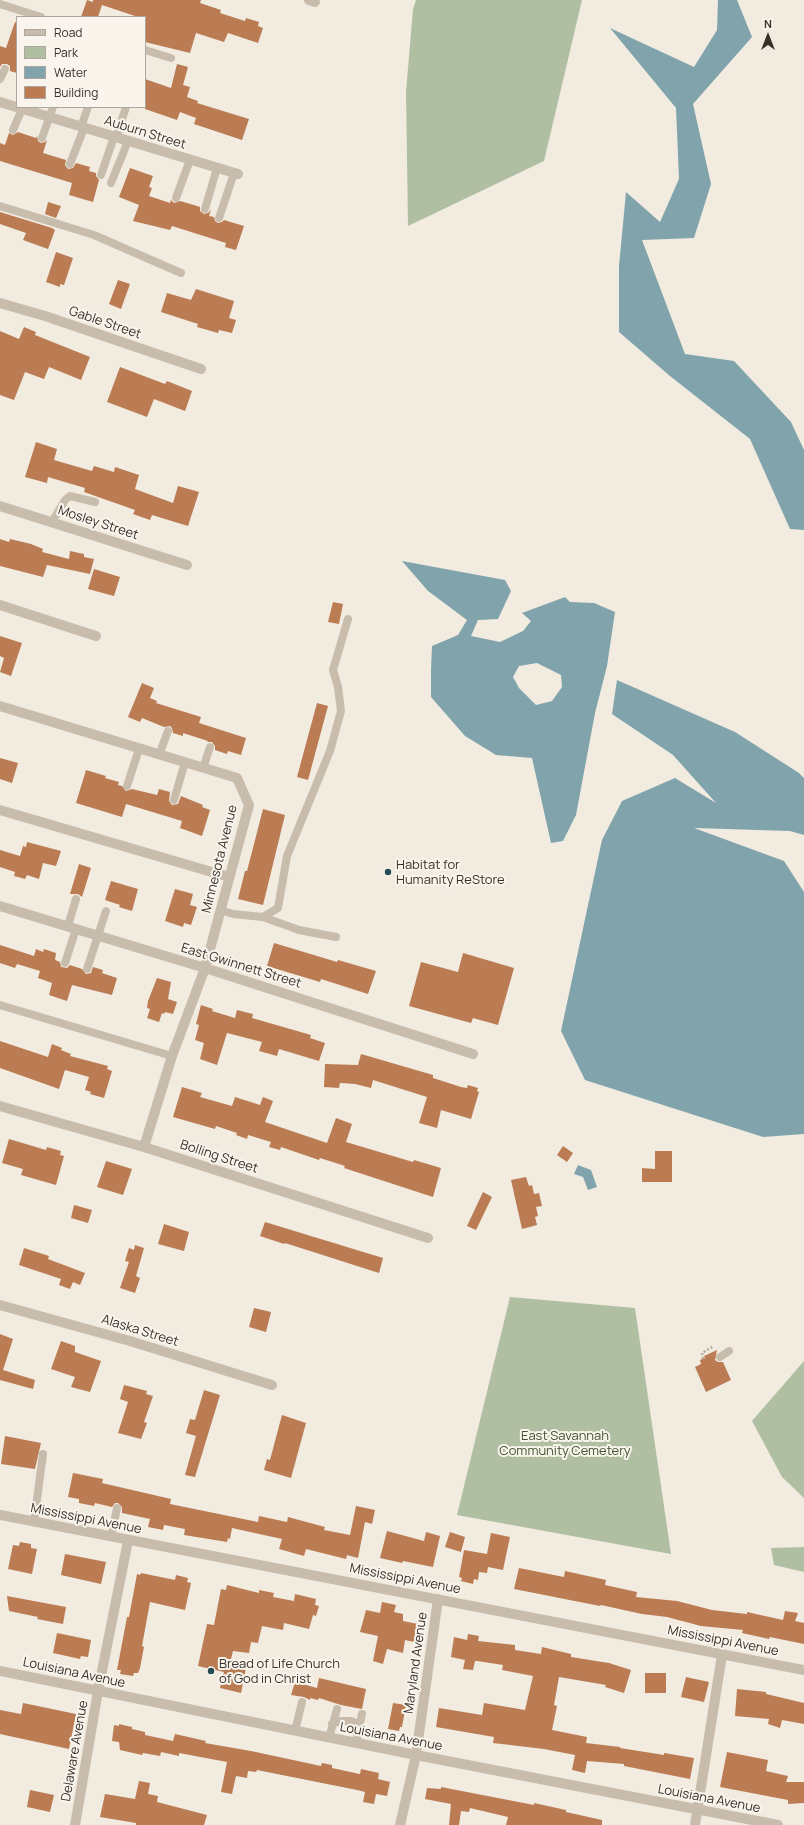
<!DOCTYPE html>
<style>
body{margin:0}
#map{position:relative;width:804px;height:1825px;overflow:hidden;background:#f1ebe0;font-family:Manrope,sans-serif}
canvas{display:block}
.legend{position:absolute;left:16px;top:16px;width:130px;height:92px;box-sizing:border-box;background:#f9f5ec;border:1px solid #aba69f;margin:0;padding:5px 7px;list-style:none;font-size:12px;color:#37302b}
.legend li{display:flex;align-items:center;gap:8px;height:20px}
.legend b{width:20px;border:1px solid #aba69f}
.north{position:absolute;left:748px;top:16px;width:40px;height:40px;-webkit-text-stroke:3px #f9f5ec;paint-order:stroke;rotate:0deg;font-size:11px;font-weight:700;line-height:16px;text-align:center;color:#37302b}
.north::after{content:'';display:block;margin:auto;width:14px;height:18px;background:#37302b;clip-path:polygon(50% 0,100% 100%,50% 72%,0 100%)}
</style>
<div id="map">
<canvas width="804" height="1825"></canvas>
<ul class="legend">
<li><b style="height:5px;background:#c8bdad"></b>Road</li>
<li><b style="height:11px;background:#b0bfa1"></b>Park</li>
<li><b style="height:11px;background:#81a4ac"></b>Water</li>
<li><b style="height:11px;background:#bb7c54"></b>Building</li>
</ul>
<div class="north">N</div>
</div>
<script>
const g = document.querySelector('canvas').getContext('2d');
g.lineJoin = 'round';
function fill(path, color) {
  g.fillStyle = color;
  g.fill(path, 'evenodd');
}
function toPath(rows) {
  const path = new Path2D();
  for (const r of rows) {
    path.moveTo(r[0], r[1]);
    for (let i = 2; i < r.length; i += 2) path.lineTo(r[i], r[i + 1]);
  }
  return path;
}
function stroke(path, color, width, dash) {
  g.strokeStyle = color;
  g.lineWidth = width;
  g.lineCap = dash ? 'butt' : 'round';
  g.setLineDash(dash || []);
  g.stroke(path);
}
function drawText(font, color, halo, rows, align = 'center') {
  g.font = font + ' Manrope,sans-serif';
  g.lineWidth = 4;
  g.setLineDash([]);
  g.textBaseline = 'middle';
  g.strokeStyle = halo;
  g.fillStyle = color;
  for (const [text, x, y, turn = 0] of rows) {
    g.save();
    g.translate(x, y);
    g.rotate((+turn || 0) * Math.PI / 180);
    g.textAlign = isNaN(turn) ? turn : align;
    if (halo) g.strokeText(text, 0, 0);
    g.fillText(text, 0, 0);
    g.restore();
  }
}
const green = toPath([
 [416,0,582,0,544,161,408,226,406,92,413,9],
 [510,1297,635,1308,671,1554,457,1515],
 [804,1361,804,1498,782,1477,752,1421],
 [804,1547,804,1572,774,1565,771,1548]
]);
const water = toPath([
 [718,0,737,0,752,37,693,104,711,184,694,238,642,240,685,354,734,361,791,422,804,450,804,530,790,529,750,439,670,376,619,332,619,266,626,192,660,222,679,179,676,108,610,28,694,67,717,30],
 [402,561,505,580,511,591,498,619,478,620,471,636,500,642,523,631,531,621,522,613,565,597,570,602,594,603,615,612,607,666,595,713,576,815,563,841,551,843,532,758,496,755,465,736,431,697,431,670,432,646,458,635,467,620,428,591],
 [537,663,561,675,562,687,552,701,536,705,519,688,513,677,519,666],
 [617,680,735,732,799,773,804,778,804,835,790,831,694,828,784,861,804,892,804,1134,763,1137,585,1080,561,1031,602,840,622,801,675,778,716,803,673,755,612,714],
 [578,1165,591,1170,597,1187,588,1190,583,1177,574,1174]
]);
const building = toPath([
 [87,0,93,2,93,0,201,0,200,3,221,10,220,13,245,21,246,18,259,22,258,26,263,28,258,43,228,33,224,42,196,33,190,53,145,42,145,17,138,17,102,5,98,17,81,17],
 [15,22,17,23,17,73,10,71,10,66,7,64,2,64,0,67,0,46,6,48],
 [177,64,188,67,183,85,190,87,187,97,198,101,197,103,249,119,242,140,194,124,196,118,180,112,177,120,145,109,145,79,171,88],
 [18,132,36,138,37,136,38,141,41,143,45,142,47,140,43,153,66,160,65,165,68,169,73,168,76,163,90,167,89,171,96,173,96,176,99,180,93,202,69,195,72,183,0,161,0,143,5,145,9,133,13,135],
 [130,168,153,176,149,187,152,188,149,196,170,203,171,200,174,203,180,201,194,205,200,207,200,211,204,214,208,213,211,210,209,216,214,217,215,221,218,223,222,222,224,220,244,226,236,250,225,247,226,243,172,226,170,230,133,221,139,205,119,197],
 [48,202,61,206,56,218,45,214],
 [0,212,52,228,55,230,48,249,23,240,26,233,0,224],
 [56,252,73,258,64,285,60,284,60,287,46,282],
 [118,280,130,284,121,309,109,304],
 [196,289,234,301,229,318,236,320,232,333,219,330,218,333,197,327,198,324,161,312,167,293,191,300],
 [24,327,36,332,35,335,90,357,81,380,49,367,44,379,25,372,14,400,0,395,0,331,19,339],
 [120,367,165,384,167,381,192,391,185,411,154,399,147,417,107,402],
 [36,442,57,449,54,460,92,471,94,466,114,472,115,467,139,475,135,489,173,503,178,486,199,492,188,526,152,515,150,520,133,514,135,510,84,492,85,488,48,477,47,483,25,477],
 [0,539,9,542,10,539,31,544,43,549,42,552,69,559,70,551,84,554,84,557,94,559,90,574,47,565,43,577,0,566],
 [94,569,120,577,114,596,88,589],
 [333,602,343,604,339,624,328,622],
 [0,636,22,643,11,676,0,672,4,658,0,656],
 [142,683,154,688,150,698,157,701,156,703,201,717,199,723,246,738,241,755,228,751,227,754,215,750,215,746,212,742,207,742,208,741,183,733,183,736,173,733,172,728,170,726,164,727,142,718,140,722,128,717],
 [317,703,328,706,308,780,297,777],
 [0,758,18,763,12,783,0,779],
 [86,770,106,776,105,778,119,782,118,785,122,786,126,791,132,789,157,795,159,789,170,792,169,801,172,805,178,804,181,796,203,805,202,807,210,810,202,836,180,828,182,821,126,804,122,817,76,803],
 [263,809,285,815,263,905,238,899,245,871,247,871],
 [27,842,61,851,56,866,43,863,39,879,27,875,25,879,14,876,15,872,0,867,0,850,20,856,23,846,26,847],
 [79,864,91,868,82,897,78,894,70,894],
 [111,881,138,889,132,911,119,907,120,905,105,900],
 [175,889,193,894,190,905,197,907,191,925,184,923,183,927,165,921],
 [274,943,337,962,338,960,376,971,368,994,321,979,320,982,267,966],
 [0,945,34,956,36,949,43,952,44,949,56,953,55,960,60,962,61,967,67,968,70,965,82,969,86,974,91,973,93,967,103,970,102,973,117,978,112,995,72,985,67,1001,49,995,52,983,38,978,40,971,17,964,15,968,0,963],
 [463,953,514,968,498,1025,473,1018,471,1023,409,1006,421,962,458,972],
 [157,978,171,982,168,999,177,1002,173,1014,165,1012,164,1014,162,1013,159,1022,147,1018,150,1009,147,1008,148,1001],
 [201,1005,213,1009,212,1011,235,1018,237,1010,253,1014,252,1018,311,1035,310,1038,325,1043,319,1061,279,1049,277,1056,259,1051,262,1042,227,1033,217,1065,200,1059,204,1043,195,1040,199,1025,196,1024],
 [0,1041,48,1057,52,1044,62,1048,61,1050,71,1054,70,1056,108,1066,107,1069,112,1071,104,1098,90,1094,91,1092,85,1090,89,1077,65,1070,59,1089,0,1068],
 [361,1054,433,1075,433,1078,461,1087,467,1088,468,1085,478,1088,477,1091,479,1092,471,1119,441,1110,437,1128,419,1123,427,1097,373,1080,371,1088,355,1084,340,1083,339,1088,324,1087,325,1064,358,1065],
 [182,1087,202,1093,200,1097,232,1106,235,1097,260,1105,263,1097,273,1101,265,1122,327,1143,336,1118,352,1124,346,1142,413,1162,414,1160,441,1168,433,1197,344,1168,345,1166,320,1158,319,1160,281,1147,280,1150,269,1147,271,1142,248,1135,247,1139,236,1135,237,1133,216,1126,215,1129,173,1117],
 [9,1139,46,1150,47,1147,61,1151,60,1155,64,1156,56,1185,21,1175,23,1169,2,1163],
 [563,1146,573,1153,567,1162,557,1155],
 [655,1151,672,1151,672,1182,642,1182,642,1168,655,1169],
 [106,1161,132,1169,123,1195,97,1187],
 [526,1177,529,1186,532,1185,534,1194,539,1193,542,1206,536,1207,538,1216,535,1217,537,1225,522,1229,511,1180],
 [483,1192,492,1197,476,1230,467,1226],
 [74,1205,92,1210,88,1223,71,1218],
 [265,1222,383,1258,379,1273,285,1243,284,1244,260,1236],
 [164,1224,189,1232,184,1251,158,1244],
 [135,1245,144,1248,136,1276,140,1278,135,1293,120,1288,129,1262,125,1261,129,1248,134,1250],
 [24,1248,49,1256,48,1259,85,1273,80,1285,73,1282,70,1289,59,1285,61,1279,19,1265],
 [254,1308,271,1312,266,1332,249,1327],
 [0,1334,13,1339,3,1370,35,1380,33,1389,0,1380],
 [61,1341,75,1346,75,1352,101,1361,90,1392,71,1387,75,1377,51,1369],
 [717,1350,715,1360,718,1362,723,1362,731,1380,706,1392,695,1367,701,1364,700,1360,705,1358,704,1356],
 [124,1385,147,1391,146,1394,153,1396,144,1422,147,1423,141,1439,118,1433,128,1402,120,1399],
 [204,1390,220,1395,195,1477,185,1475,196,1436,186,1433,190,1419,195,1420],
 [282,1415,306,1423,291,1478,264,1470,267,1459,270,1460],
 [5,1436,41,1443,35,1469,1,1464],
 [73,1473,103,1479,102,1483,171,1499,170,1504,258,1522,259,1516,287,1522,288,1517,325,1527,324,1530,350,1535,356,1506,375,1510,372,1524,365,1522,358,1558,347,1555,346,1559,306,1549,304,1556,279,1549,282,1539,232,1528,230,1539,228,1538,227,1542,184,1535,185,1529,164,1525,163,1530,148,1527,150,1519,122,1513,122,1507,118,1503,115,1503,112,1507,95,1503,94,1506,79,1503,79,1499,68,1497],
 [387,1531,424,1541,426,1532,440,1536,433,1567,403,1561,402,1563,380,1558],
 [450,1532,465,1537,461,1552,445,1547],
 [491,1533,510,1537,503,1570,488,1567,487,1573,479,1572,478,1580,474,1579,473,1584,461,1581,462,1578,459,1577,464,1550,487,1554],
 [20,1542,31,1544,31,1548,37,1549,32,1574,8,1569,13,1545,19,1546],
 [65,1554,106,1562,101,1584,61,1575],
 [519,1568,564,1577,565,1571,606,1580,605,1585,637,1592,636,1597,677,1601,712,1610,747,1614,747,1612,783,1620,785,1611,798,1613,795,1621,804,1623,804,1644,770,1637,769,1639,742,1633,743,1630,701,1626,667,1617,642,1614,601,1605,600,1606,514,1589],
 [141,1573,175,1580,176,1575,188,1578,187,1582,191,1583,185,1610,150,1602,142,1646,144,1647,140,1668,138,1673,134,1673,133,1676,120,1674,121,1670,117,1670,127,1617,129,1617,137,1574,140,1575],
 [227,1585,259,1593,259,1590,274,1593,273,1597,294,1601,295,1594,316,1599,315,1605,319,1606,316,1616,313,1615,309,1629,284,1623,283,1630,262,1626,258,1643,251,1642,249,1653,233,1651,230,1663,246,1668,241,1693,220,1688,224,1672,198,1666,207,1624,214,1625,221,1589,226,1590],
 [7,1596,66,1607,63,1624,37,1619,38,1617,9,1611],
 [382,1602,396,1605,394,1612,403,1614,403,1621,418,1624,414,1642,405,1640,403,1653,387,1649,383,1664,373,1661,378,1636,360,1632,366,1610,380,1613],
 [57,1633,91,1640,88,1657,81,1656,80,1659,53,1653],
 [468,1634,479,1636,478,1641,515,1645,515,1650,541,1654,542,1647,571,1654,571,1657,609,1663,631,1670,624,1693,605,1687,606,1685,559,1677,554,1705,557,1706,552,1730,587,1737,586,1743,620,1747,620,1748,664,1755,664,1753,694,1758,690,1779,624,1766,624,1764,587,1761,585,1773,572,1770,575,1755,544,1749,493,1743,494,1737,436,1727,439,1708,482,1715,484,1703,525,1710,533,1676,502,1670,503,1665,477,1661,475,1661,473,1670,463,1669,465,1660,451,1657,454,1637,467,1640],
 [645,1673,666,1673,666,1693,645,1693],
 [686,1677,709,1682,704,1702,681,1697],
 [319,1678,366,1689,362,1709,341,1705,319,1698,318,1700,310,1698,310,1700,304,1697,291,1695,295,1682,317,1688],
 [737,1689,766,1692,766,1694,804,1703,804,1724,782,1720,780,1728,768,1724,769,1719,735,1716],
 [23,1703,76,1714,69,1749,0,1734,0,1710,21,1714],
 [393,1703,406,1705,402,1727,400,1727,399,1731,388,1729],
 [119,1724,132,1727,132,1729,145,1732,145,1735,173,1741,175,1734,206,1741,205,1743,251,1751,321,1766,322,1763,332,1765,332,1768,360,1774,361,1769,379,1773,378,1779,390,1782,387,1796,376,1794,374,1804,363,1802,365,1792,357,1790,257,1770,256,1772,248,1771,247,1778,236,1776,232,1794,221,1792,227,1762,179,1753,179,1756,161,1752,160,1756,143,1753,142,1755,120,1750,119,1742,112,1741,114,1725,119,1726],
 [727,1752,768,1760,766,1771,788,1776,786,1782,804,1782,804,1803,788,1804,788,1800,720,1787],
 [139,1781,150,1783,148,1794,158,1796,157,1802,207,1815,204,1825,136,1825,136,1823,100,1817,105,1794,135,1799],
 [441,1787,534,1805,534,1803,566,1810,566,1812,602,1820,602,1825,506,1825,508,1817,470,1808,469,1812,461,1811,459,1825,449,1825,451,1804,425,1799,427,1788,441,1789],
 [30,1790,54,1795,50,1812,27,1807]
]);
const path = toPath([
 [703,1359,702,1353,714,1346]
]);
const service = toPath([
 [0,4,41,17],
 [145,50,171,58],
 [0,79,5,69],
 [81,127,88,107],
 [13,130,22,109],
 [42,138,53,107],
 [116,138,126,107],
 [70,164,84,128],
 [101,175,114,137],
 [111,183,128,141],
 [176,198,190,160],
 [0,206,94,235,181,273],
 [205,209,217,168],
 [219,218,234,173],
 [52,522,65,500,70,496,95,502],
 [159,755,168,731],
 [203,768,210,747],
 [127,786,139,749],
 [174,800,185,762],
 [220,910,233,914,263,917,278,908,287,856,330,751,341,711,338,687,333,670,348,619],
 [263,917,299,930,336,937],
 [68,926,76,899],
 [65,963,76,929],
 [87,969,106,911],
 [0,1005,172,1056],
 [720,1357,729,1351],
 [34,1522,43,1454],
 [111,1537,117,1508],
 [332,1724,340,1721,351,1721,358,1724,357,1744],
 [359,1728,362,1714],
 [295,1731,302,1702],
 [329,1738,337,1709]
]);
const minor = toPath([
 [309,0,315,2],
 [0,102,238,174],
 [0,303,45,316,201,369],
 [0,506,187,565],
 [0,605,96,636],
 [0,706,237,778,249,805,205,968,172,1056,144,1147],
 [0,810,229,877],
 [0,906,205,968,473,1054],
 [0,1106,144,1147,428,1238],
 [0,1305,130,1341,272,1385],
 [0,1515,804,1670],
 [0,1671,416,1755,778,1825],
 [75,1825,98,1691,128,1541],
 [400,1825,416,1755,438,1599],
 [695,1825,722,1655]
]);
const markers = [
 [388,872,4,"#244b55"],
 [211,1671,4,"#244b55"]
];
const streetNames = [
 ["Auburn Street",145,133,17],
 ["Gable Street",105,323,19],
 ["Mosley Street",98,523,18],
 ["Minnesota Avenue",220,859,-76],
 ["East Gwinnett Street",241,966,17],
 ["Bolling Street",219,1157,18],
 ["Alaska Street",140,1331,17],
 ["Mississippi Avenue",86,1519,11],
 ["Mississippi Avenue",405,1579,11],
 ["Mississippi Avenue",723,1641,11],
 ["Maryland Avenue",416,1663,-82],
 ["Louisiana Avenue",74,1673,12],
 ["Louisiana Avenue",391,1737,11],
 ["Delaware Avenue",75,1751,-80],
 ["Louisiana Avenue",709,1799,11]
];
const poiNames = [
 ["Habitat for",396,865],
 ["Humanity ReStore",396,880],
 ["Bread of Life Church",219,1664],
 ["of God in Christ",219,1679]
];
const parkNames = [
 ["East Savannah",565,1436],
 ["Community Cemetery",565,1451]
];
fill(green, '#b0bfa1');
fill(water, '#81a4ac');
fill(building, '#bb7c54');
stroke(path, '#b4a897', 2.5, [2, 2]);
stroke(service, '#c8bdad', 8);
stroke(minor, '#c8bdad', 10);
for (const [x, y, r, color] of markers) {
  const dot = new Path2D();
  dot.arc(x, y, r, 0, 2 * Math.PI);
  g.fillStyle = color;
  g.fill(dot);
  stroke(dot, '#f9f5ec', 1.5);
}
drawText('13px', '#37302b', '#f9f5ec', streetNames);
drawText('13px', '#37302b', '#f9f5ec', poiNames, 'left');
drawText('13px', '#415331', '#f9f5ec', parkNames);
</script>
